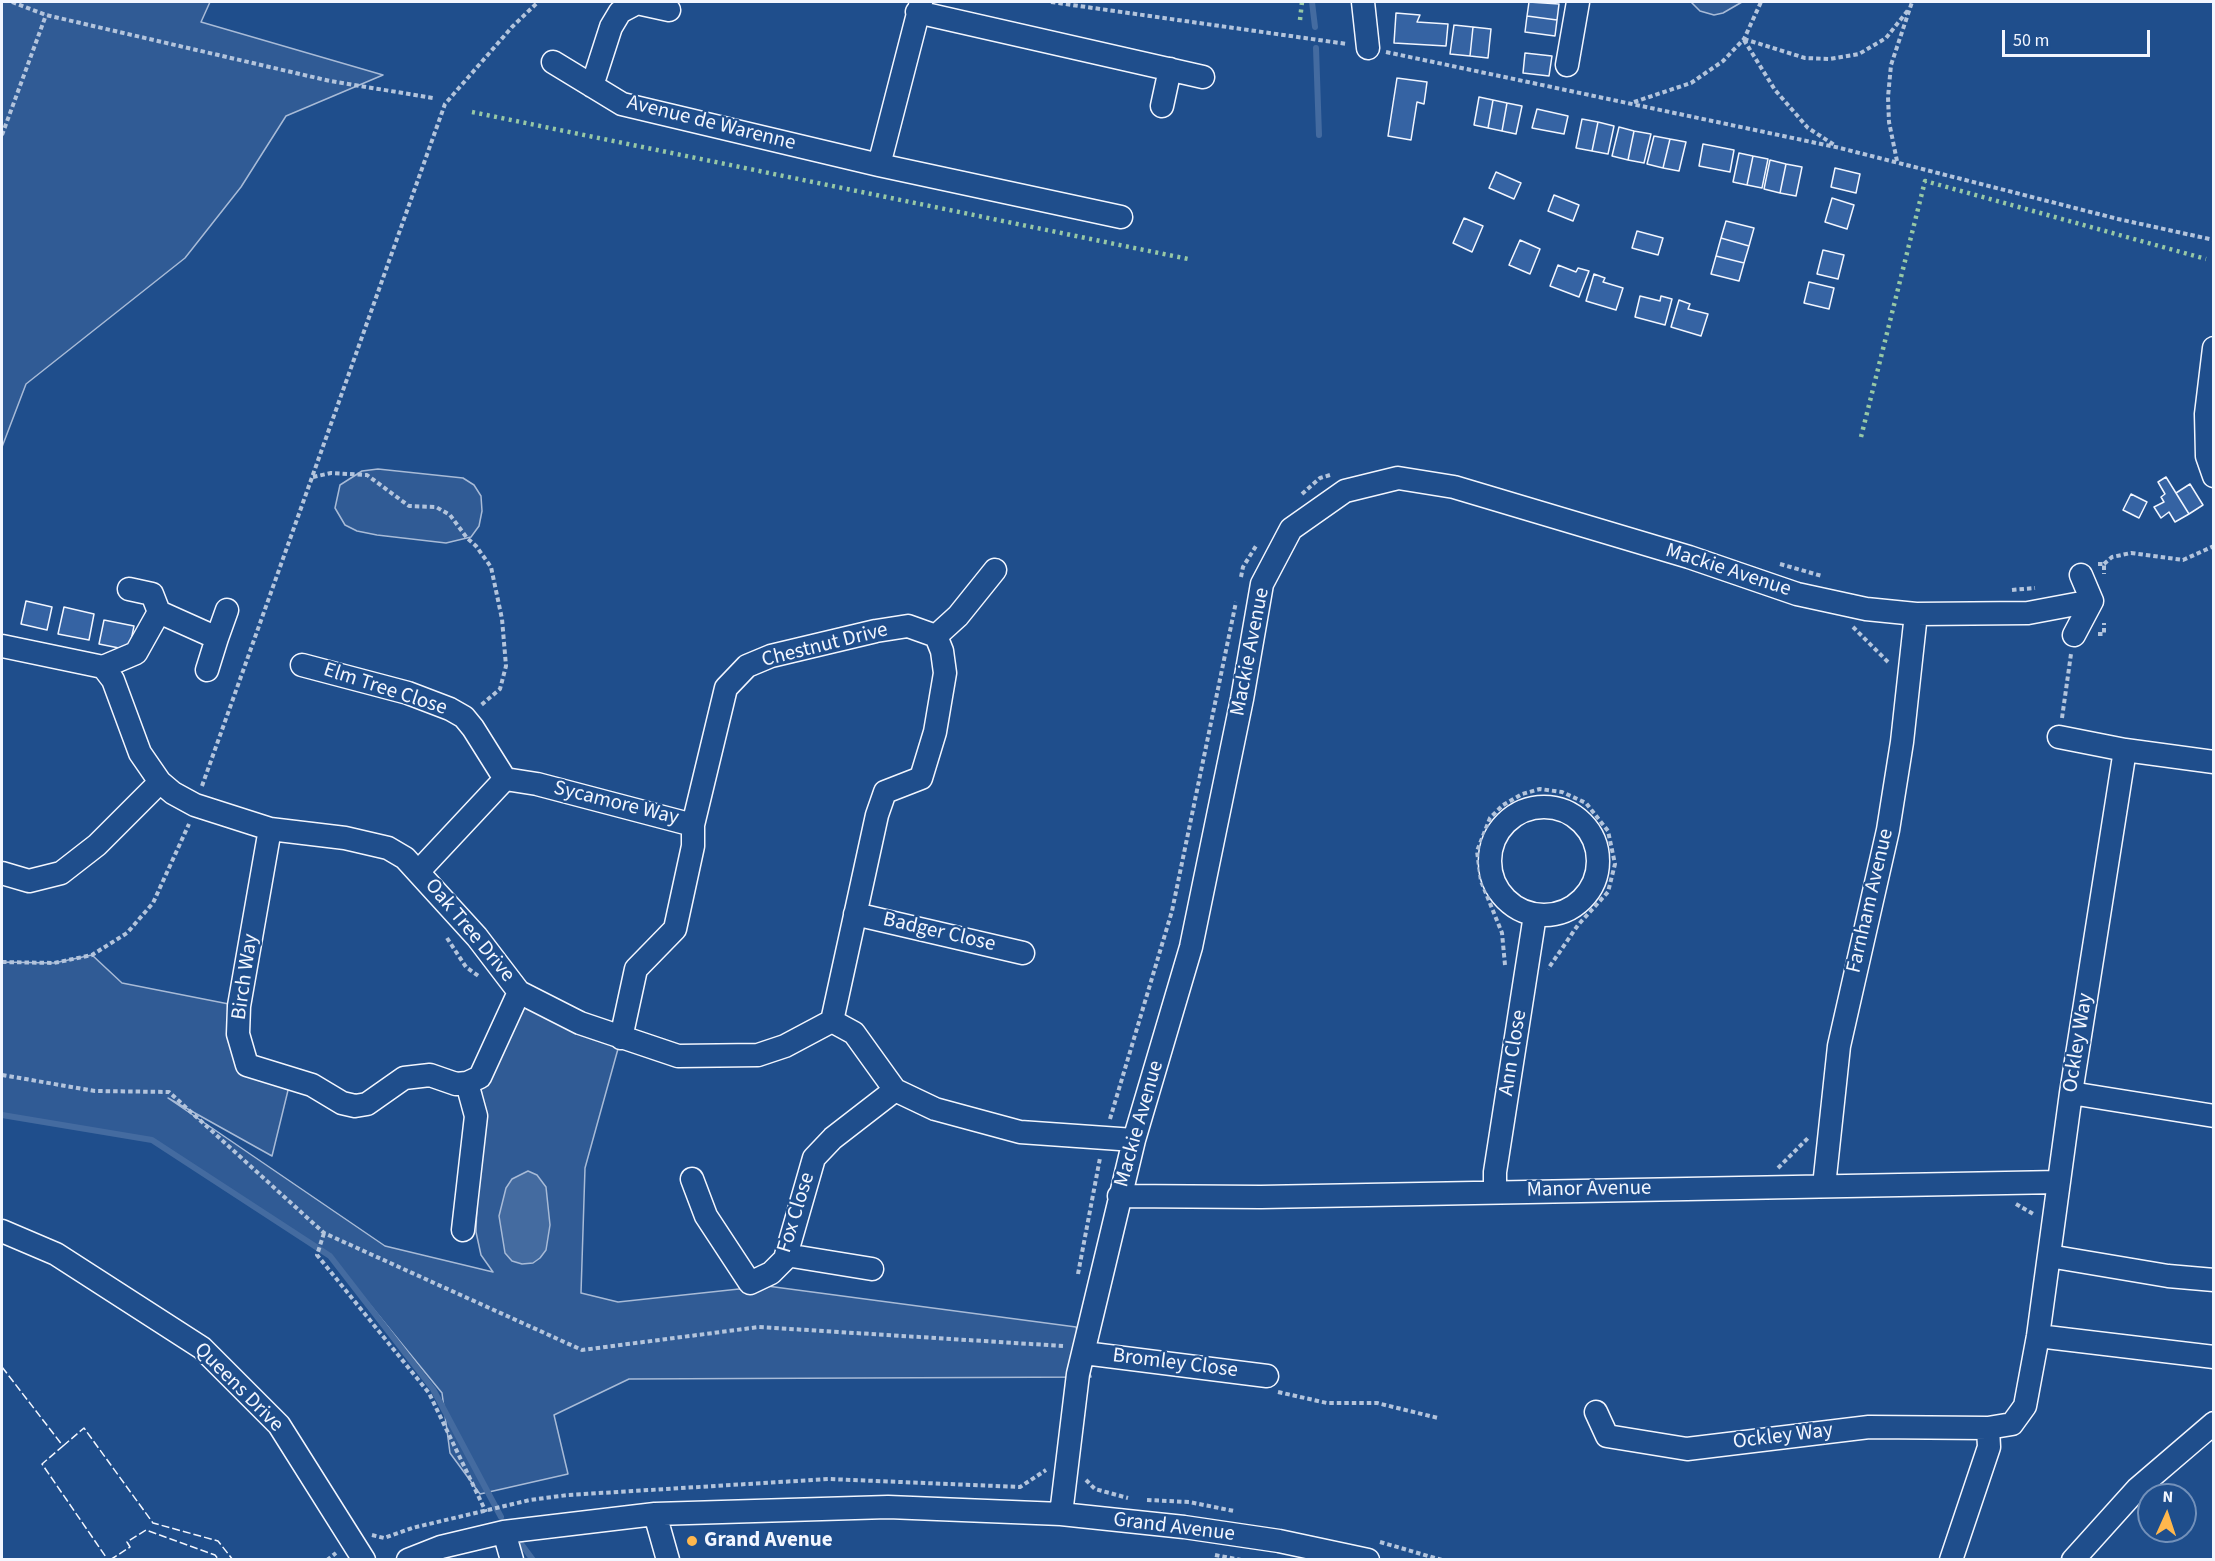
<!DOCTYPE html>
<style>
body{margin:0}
#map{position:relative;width:2215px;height:1561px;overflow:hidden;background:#1f4e8c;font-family:"Source Sans 3",sans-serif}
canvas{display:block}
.frame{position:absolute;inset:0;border:3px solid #f2f6ff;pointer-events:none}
.north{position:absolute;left:2137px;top:1483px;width:60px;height:60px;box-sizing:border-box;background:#1f4e8c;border:2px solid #7391ba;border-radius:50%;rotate:3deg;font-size:16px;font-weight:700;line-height:24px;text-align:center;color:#f2f6ff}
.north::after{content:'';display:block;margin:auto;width:21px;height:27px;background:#ffb74d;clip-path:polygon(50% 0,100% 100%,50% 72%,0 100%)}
.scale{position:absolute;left:2002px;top:30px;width:148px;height:27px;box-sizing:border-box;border:3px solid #f2f6ff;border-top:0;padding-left:8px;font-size:18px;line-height:21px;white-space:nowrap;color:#f2f6ff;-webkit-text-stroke:4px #1f4e8c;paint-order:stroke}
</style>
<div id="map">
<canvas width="2215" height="1561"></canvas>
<div class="frame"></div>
<div class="north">N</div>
<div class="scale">50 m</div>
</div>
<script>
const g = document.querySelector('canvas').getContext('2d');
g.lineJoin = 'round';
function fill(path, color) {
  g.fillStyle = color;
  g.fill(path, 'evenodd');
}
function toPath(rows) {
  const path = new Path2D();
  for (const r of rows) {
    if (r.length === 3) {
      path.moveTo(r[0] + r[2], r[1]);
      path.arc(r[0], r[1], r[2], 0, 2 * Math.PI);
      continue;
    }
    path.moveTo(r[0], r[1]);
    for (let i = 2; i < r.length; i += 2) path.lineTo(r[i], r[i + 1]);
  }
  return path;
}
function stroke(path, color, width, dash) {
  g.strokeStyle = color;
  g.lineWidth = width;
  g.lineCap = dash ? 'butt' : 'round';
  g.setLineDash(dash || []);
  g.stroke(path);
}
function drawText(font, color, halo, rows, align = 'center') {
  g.font = font + ' "Source Sans 3",sans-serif';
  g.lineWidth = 4.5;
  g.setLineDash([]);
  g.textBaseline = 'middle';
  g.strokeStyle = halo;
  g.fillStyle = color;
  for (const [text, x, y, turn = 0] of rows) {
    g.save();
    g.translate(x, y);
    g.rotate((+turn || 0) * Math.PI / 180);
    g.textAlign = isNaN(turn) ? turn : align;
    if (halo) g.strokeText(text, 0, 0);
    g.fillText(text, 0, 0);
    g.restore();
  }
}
const built = toPath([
 [2,2,210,2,201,22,383,75,286,116,241,187,185,258,26,384,2,447,2,2],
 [1691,2,1742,2,1723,13,1714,15,1700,11,1691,2],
 [378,469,463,478,474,485,481,496,482,511,479,526,471,537,446,543,377,535,357,531,345,525,335,508,340,485,362,471,378,469],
 [92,955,122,983,239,1006,241,1050,291,1078,272,1156,168,1098,385,1246,493,1272,481,1255,476,1232,478,1175,485,1129,480,1077,519,992,621,1038,585,1168,581,1293,618,1302,767,1286,1076,1327,1091,1377,629,1379,554,1415,568,1474,480,1494,450,1453,442,1393,330,1256,152,1140,2,1115,2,962,54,963,92,955]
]);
const water = toPath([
 [528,1171,537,1175,546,1187,550,1225,546,1250,540,1258,533,1263,522,1264,512,1261,505,1253,499,1216,506,1188,512,1179,528,1171]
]);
const stream = toPath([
 [1312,2,1315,27],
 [1316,48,1319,135],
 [2,1115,152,1140,330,1256,433,1389,501,1517],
 [522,1545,533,1560]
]);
const building = toPath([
 [1529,2,1559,4,1557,20,1527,16,1529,2],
 [1396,13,1420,15,1417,22,1448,24,1446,46,1394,43,1396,13],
 [1527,16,1557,20,1555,36,1525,32,1527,16],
 [1454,25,1473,27,1470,56,1450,54,1454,25],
 [1473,27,1491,29,1488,58,1470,56,1473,27],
 [1525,53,1552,56,1549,76,1523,73,1525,53],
 [1397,78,1427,82,1424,104,1417,102,1411,140,1388,136,1397,78],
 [1479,97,1493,100,1488,128,1474,125,1479,97],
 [1493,100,1507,103,1502,131,1488,128,1493,100],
 [1507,103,1522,106,1516,134,1502,131,1507,103],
 [1537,109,1568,116,1564,134,1532,128,1537,109],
 [1582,119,1598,122,1592,151,1576,148,1582,119],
 [1598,122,1614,126,1608,154,1592,151,1598,122],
 [1619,127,1634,131,1628,160,1612,156,1619,127],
 [1634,131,1651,134,1644,163,1628,160,1634,131],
 [1654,136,1670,139,1663,168,1647,164,1654,136],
 [1670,139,1686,142,1679,171,1663,168,1670,139],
 [1703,144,1734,150,1730,172,1699,166,1703,144],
 [1739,153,1753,156,1747,185,1733,182,1739,153],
 [1753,156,1768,159,1762,188,1747,185,1753,156],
 [1770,160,1786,164,1780,193,1764,189,1770,160],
 [1786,164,1802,167,1796,196,1780,193,1786,164],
 [1835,168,1860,174,1856,193,1831,187,1835,168],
 [1496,172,1521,183,1514,199,1489,188,1496,172],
 [1554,195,1579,205,1573,221,1548,211,1554,195],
 [1832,198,1854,205,1847,229,1825,222,1832,198],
 [1464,218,1483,226,1472,252,1453,243,1464,218],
 [1726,221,1754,228,1749,246,1721,238,1726,221],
 [1637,231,1663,238,1658,255,1632,248,1637,231],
 [1721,238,1749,246,1744,263,1716,256,1721,238],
 [1520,240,1540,249,1530,274,1509,265,1520,240],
 [1823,250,1844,255,1838,279,1817,274,1823,250],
 [1716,256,1744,263,1739,281,1711,274,1716,256],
 [1558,265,1576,272,1578,268,1589,271,1579,297,1550,286,1558,265],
 [1594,274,1605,278,1603,282,1623,288,1616,310,1586,301,1594,274],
 [1809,282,1834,288,1829,309,1804,303,1809,282],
 [1640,296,1660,301,1661,296,1672,299,1665,325,1635,317,1640,296],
 [1679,300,1690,304,1688,309,1708,314,1701,336,1671,327,1679,300],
 [2166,477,2189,514,2175,522,2169,512,2161,518,2154,507,2164,502,2161,497,2165,494,2158,482,2166,477],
 [2190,484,2203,505,2189,514,2176,493,2190,484],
 [2131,494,2147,502,2139,518,2123,510,2131,494],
 [26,601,52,607,47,630,21,624,26,601],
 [64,607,94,614,89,640,58,634,64,607],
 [104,620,134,626,129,650,99,644,104,620]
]);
const path = toPath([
 [12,2,46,15,330,81,433,98],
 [1051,2,1347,44],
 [1744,39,1805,58,1830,59,1859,54,1886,38,1909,9],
 [1744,40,1775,90,1808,128,1836,146],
 [1386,52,1840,148,2118,219,2214,240],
 [1634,102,1691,83,1723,61,1744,39,1761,2],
 [2,135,46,15],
 [1897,161,1889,122,1888,97,1891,65,1912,2],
 [313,477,331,473,367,475,409,506,436,507,450,515,467,538,476,546,491,567,502,619,506,666,500,689,480,706],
 [1302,494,1320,478,1330,475],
 [1780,564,1822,576],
 [2098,564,2104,564,2104,574],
 [2104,564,2112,557,2131,553,2183,560,2214,546],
 [1241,577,1243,567,1256,546],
 [2012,590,2035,588],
 [1853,627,1890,664],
 [2098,634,2104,634,2104,623],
 [2062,718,2071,654],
 [202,786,445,104,512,27,538,2],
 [447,938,466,967,480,977],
 [2,962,54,963,92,955,127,933,153,903,189,824],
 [1505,965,1502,933,1481,881,1477,851,1490,818,1503,805,1522,794,1540,789,1562,792,1586,803,1608,831,1615,864,1608,892,1578,925,1548,969],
 [2,1075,95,1091,169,1092,324,1233,582,1350,759,1327,1063,1346],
 [1110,1119,1172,911,1236,602],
 [1778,1168,1809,1137],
 [2016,1204,2035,1215],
 [324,1233,317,1255,429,1393,486,1512],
 [1078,1274,1100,1158],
 [1278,1392,1327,1403,1377,1403,1438,1418],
 [1086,1480,1095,1489,1128,1498],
 [1147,1500,1189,1502,1234,1511],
 [372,1535,384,1538,412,1528,530,1500,568,1495,829,1479,1020,1487,1046,1470],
 [1380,1542,1442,1560],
 [1215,1555,1241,1560],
 [327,1560,336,1553]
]);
const minor = toPath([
 [1363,2,1368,48],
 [917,12,1203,77],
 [553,62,622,104,879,165,1121,217],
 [1567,65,1578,2],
 [592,86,611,27,620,12,637,3,669,10],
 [1162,106,1170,69],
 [879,165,921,2],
 [2214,348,2206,414,2207,456,2214,476],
 [129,589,152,594,159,612],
 [2074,635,2092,601],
 [936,636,958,616,995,570],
 [2,646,103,667,113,680,140,753,160,782,173,793,195,805,270,829,345,838,388,848,405,858,477,937,519,992,580,1023,678,1056,758,1055,785,1046,832,1021,854,1033,895,1090,935,1109,1020,1132,1134,1140],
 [302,665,408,693,450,709,464,717,473,728,505,779],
 [103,667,136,653,159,612,217,638,227,610],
 [207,670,217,638],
 [2059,737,2125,750,2214,762],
 [1544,861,54],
 [693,825,726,688,747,666,771,656,876,631,908,626,936,636,942,651,945,673,935,732,921,778,885,792,877,815,832,1021],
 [270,829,239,1006,238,1034,247,1065,312,1085,342,1103,355,1106,367,1104,404,1078,430,1075,456,1084,467,1083,480,1077,519,992],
 [418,872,505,779,537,784,693,825,693,846,675,929,636,969,621,1038],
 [2,873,29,881,61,873,97,845,160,782],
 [855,914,1023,953],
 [2071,1093,2214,1116],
 [692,1179,706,1216,750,1283,771,1273,785,1259,814,1158,833,1138,895,1090],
 [1824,1186,1839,1046,1888,830,1902,742,1916,614],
 [1495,1192,1495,1172,1535,915],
 [1119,1196,1261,1197,2059,1182],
 [463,1230,476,1116,467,1083],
 [2,1231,56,1254,202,1348,279,1425,364,1560],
 [786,1255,872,1269],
 [2049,1256,2168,1276,2214,1280],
 [2038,1336,2214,1357],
 [1084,1353,1267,1376],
 [1596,1412,1607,1436,1687,1449,1869,1427,1988,1428,2012,1424,2025,1406,2038,1336,2071,1093,2125,750],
 [655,1514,668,1560],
 [1061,1514,1078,1374,1134,1140,1191,947,1242,699,1262,584,1291,529,1345,491,1398,478,1454,487,1689,557,1797,594,1866,609,1916,614,2028,613,2092,601,2081,575],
 [504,1532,512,1560],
 [408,1560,441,1547,504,1532,655,1514,888,1507,1061,1514,1184,1527,1279,1541,1368,1560],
 [1951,1560,1989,1447,1988,1428],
 [2073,1560,2137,1489,2214,1423]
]);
const hedge = toPath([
 [1300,20,1302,2],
 [472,112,1188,259],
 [1861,437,1925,181,2206,259]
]);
const fence = toPath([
 [2,1367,63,1446,42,1464,108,1560],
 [63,1446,84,1428,153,1523,218,1541,233,1560],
 [110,1560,130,1547,127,1542,146,1530,215,1555,219,1560]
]);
const markers = [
 [692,1541,6,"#ffb74d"]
];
const streetNames = [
 ["Avenue de Warenne",711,124,14],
 ["Mackie Avenue",1728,571,18],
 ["Chestnut Drive",825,646,-14],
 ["Mackie Avenue",1251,652,-79],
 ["Elm Tree Close",385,690,18],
 ["Sycamore Way",616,804,14],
 ["Farnham Avenue",1871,901,-77],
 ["Oak Tree Drive",469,931,50],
 ["Badger Close",939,933,13],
 ["Birch Way",246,977,-82],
 ["Ockley Way",2079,1043,-81],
 ["Ann Close",1514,1053,-81],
 ["Mackie Avenue",1140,1124,-74],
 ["Manor Avenue",1589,1190,-1],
 ["Fox Close",797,1213,-73],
 ["Bromley Close",1175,1364,7],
 ["Queens Drive",238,1388,45],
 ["Ockley Way",1783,1437,-7],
 ["Grand Avenue",1174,1528,7]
];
const poiNames = [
 ["Grand Avenue",704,1541]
];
fill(built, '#305b95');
stroke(built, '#a8bbd7', 1.5);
fill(water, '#446ba0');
stroke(water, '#a8bbd7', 1.5);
stroke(stream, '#446ba0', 6);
fill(building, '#3563a3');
stroke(building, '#f2f6ff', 1.5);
stroke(minor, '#f2f6ff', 25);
stroke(path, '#b3c4dc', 4, [4.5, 3]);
stroke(minor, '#1f4e8c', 22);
stroke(hedge, '#97c8a6', 4.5, [3, 4.5]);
stroke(fence, '#f2f6ff', 1.5, [8, 3]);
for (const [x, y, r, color] of markers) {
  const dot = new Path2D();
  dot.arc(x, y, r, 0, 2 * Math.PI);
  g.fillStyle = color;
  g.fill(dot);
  stroke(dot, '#1f4e8c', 2);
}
drawText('21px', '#f2f6ff', '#1f4e8c', streetNames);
drawText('bold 21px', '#f2f6ff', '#1f4e8c', poiNames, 'left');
</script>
